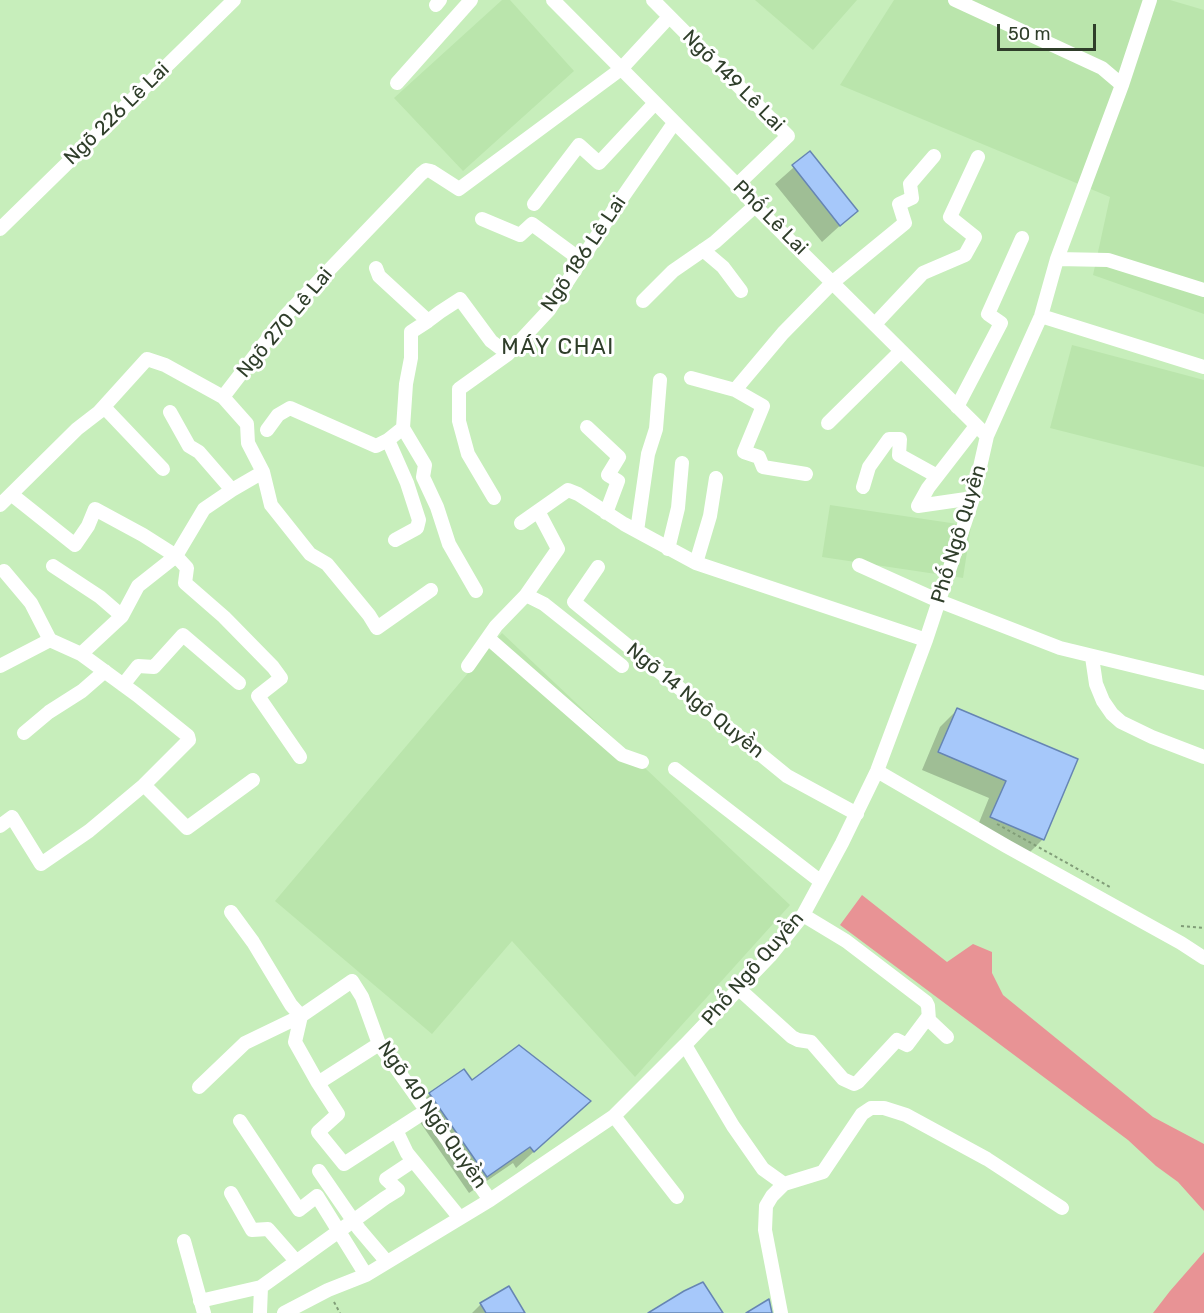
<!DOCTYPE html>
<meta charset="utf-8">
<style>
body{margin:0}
#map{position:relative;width:1204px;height:1313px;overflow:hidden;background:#c7eebb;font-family:Rubik,sans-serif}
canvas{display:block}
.scale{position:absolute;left:997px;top:24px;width:99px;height:27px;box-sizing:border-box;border:3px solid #2f3e2a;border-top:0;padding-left:8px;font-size:18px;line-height:21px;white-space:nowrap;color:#2f3e2a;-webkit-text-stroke:4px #fff;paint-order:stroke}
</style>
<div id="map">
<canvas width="1204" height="1313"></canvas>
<div class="scale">50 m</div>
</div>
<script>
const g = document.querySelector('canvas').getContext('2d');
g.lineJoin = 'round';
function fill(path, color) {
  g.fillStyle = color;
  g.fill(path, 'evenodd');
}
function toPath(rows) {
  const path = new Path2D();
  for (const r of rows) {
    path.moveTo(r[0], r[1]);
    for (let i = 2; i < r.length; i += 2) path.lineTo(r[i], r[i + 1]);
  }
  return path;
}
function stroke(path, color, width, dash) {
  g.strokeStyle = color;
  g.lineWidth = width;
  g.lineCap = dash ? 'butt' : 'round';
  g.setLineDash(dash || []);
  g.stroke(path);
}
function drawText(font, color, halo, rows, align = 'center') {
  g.font = font + ' Rubik,sans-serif';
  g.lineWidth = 6;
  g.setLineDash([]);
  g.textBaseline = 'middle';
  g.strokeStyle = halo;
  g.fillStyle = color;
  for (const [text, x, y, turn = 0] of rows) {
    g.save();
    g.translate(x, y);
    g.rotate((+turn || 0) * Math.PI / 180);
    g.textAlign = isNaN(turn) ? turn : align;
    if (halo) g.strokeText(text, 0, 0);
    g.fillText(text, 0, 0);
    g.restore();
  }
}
const built = toPath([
 [502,0,510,0,574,71,463,171,394,98],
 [755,0,857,0,813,50],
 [894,0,1170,0,1204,10,1204,314,1093,275,1110,197,840,85],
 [1072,345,1204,380,1204,467,1050,428],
 [830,505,971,526,963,578,822,557],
 [502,633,790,905,635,1077,512,941,432,1034,275,901]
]);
const water = toPath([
 [862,895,947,962,973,944,992,952,992,973,1003,995,1153,1117,1204,1144,1204,1211,1178,1182,1156,1166,1128,1140,840,925],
 [1204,1252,1204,1313,1153,1313,1170,1291]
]);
const shadow = toPath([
 [810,153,856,211,822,242,775,184],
 [957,710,1076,760,1043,839,1026,856,974,835,989,798,922,770,940,727],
 [464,1071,472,1082,589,1101,516,1168,513,1163,469,1193,413,1112,430,1094],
 [481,1304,523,1313,472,1313]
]);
const building = toPath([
 [810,151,858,211,840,226,792,165,810,151],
 [957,708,1078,759,1044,840,990,817,1006,781,938,752,957,708],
 [519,1045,591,1101,534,1152,530,1147,487,1177,429,1093,464,1069,472,1080,519,1045],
 [703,1282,723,1313,648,1313,684,1291,703,1282],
 [509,1286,525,1313,486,1313,480,1303,509,1286],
 [769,1299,772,1313,746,1313,769,1299]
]);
const path = toPath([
 [997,824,1110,887],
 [1181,926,1204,928],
 [334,1302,340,1313]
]);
const minor = toPath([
 [553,0,737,185,755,206,987,436],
 [653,0,788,136,737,185],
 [955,0,1102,68,1122,85],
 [436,5,440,0],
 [397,83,471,0],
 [534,204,579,145,599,163,655,103],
 [482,219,520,235,532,224,581,260],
 [0,229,234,0],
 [703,250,723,267,741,291],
 [1057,259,1108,260,1204,290],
 [376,268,379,276,428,321,440,312,460,299,491,341,508,354],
 [643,301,673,271,715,242,755,206],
 [1041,316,1204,367],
 [428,321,411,332,411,358,406,384,403,428,425,465,423,477,437,507,449,544,476,591],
 [875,324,923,273,965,255,975,237,950,217,978,157],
 [691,378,735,390],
 [104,407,163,469],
 [957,407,1001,323,988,314,1022,238],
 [170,412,189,446,199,452,232,490,263,472],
 [828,423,901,351],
 [587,427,619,457,608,475,618,481,606,513],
 [267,430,278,415,290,408,376,446,388,440,403,428],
 [388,440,407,483,419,520,417,528,395,540],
 [806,474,763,467,759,457,744,452,763,406,735,390,783,333,833,282,905,223,899,204,912,198,910,184,934,156],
 [863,487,869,467,889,439,900,439,899,455,937,476],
 [11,494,75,545,88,526,95,509,143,535,176,556,187,568,185,583,224,617,273,667,281,678,258,696,300,757],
 [494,498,468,454,459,421,459,389,508,354,549,310,613,211,674,123],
 [0,505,77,429,99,412,147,359,165,365,223,397],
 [918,506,928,488,976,426],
 [918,506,973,498],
 [521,523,568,490,578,494,624,524,696,563,926,640],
 [637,531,648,454,656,429,660,380],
 [668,549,678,508,682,463],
 [696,563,710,516,716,478],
 [859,565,939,601,1060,648,1204,683],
 [53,566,100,597,122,616],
 [598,567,574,602,787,776,857,814],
 [4,571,31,603,50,640],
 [431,590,377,628,369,615,327,564,310,554,271,505,263,472,248,443,247,424,223,397,286,315,421,174,426,170,431,171,459,189,621,69,669,17],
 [526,595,544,604,622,666],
 [488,638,622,755,642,762],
 [1092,657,1096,684,1103,701,1112,714,1121,722,1152,737,1204,757],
 [0,666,50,640,81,654,122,616,138,586,176,556,204,509,232,490],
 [468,666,496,626,526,595,558,549,538,511],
 [123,685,138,666,154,667,183,635,239,683],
 [24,733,49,712,82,691,105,671],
 [675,769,820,881],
 [877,771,1006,846,1181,943,1204,958],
 [144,785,187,828,253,780],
 [0,826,12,817,41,864,89,831,144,785,189,740,188,736,137,695,81,654],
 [231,912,253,942,291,1005,301,1016,352,981,362,997,379,1044,490,1200],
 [803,915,846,941,926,1002,928,1006,929,1020,947,1037],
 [739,989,792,1037,798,1040,811,1042,843,1079,854,1084,858,1082,897,1040,907,1045,928,1017],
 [685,1045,733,1126,763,1169,784,1184],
 [318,1083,338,1114,318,1132,344,1164,426,1111],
 [199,1087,245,1043,301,1016,295,1042,318,1083,379,1044],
 [614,1116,677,1197],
 [240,1121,299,1210,317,1196,366,1275],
 [396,1130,407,1153,460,1218],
 [319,1171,359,1229,387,1262],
 [231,1193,252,1230,268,1229,296,1261],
 [184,1241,204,1313],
 [200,1301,261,1287],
 [260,1313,261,1287,385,1198,398,1190,386,1179,413,1161],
 [284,1313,328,1290,366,1275,490,1200,614,1116,685,1045,770,956,803,915,842,843,877,771,926,640,973,498,987,436,1041,316,1057,259,1122,85,1150,0],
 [781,1313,765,1230,766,1206,772,1196,784,1184,823,1172,862,1114,871,1108,884,1108,906,1115,987,1159,1062,1208]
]);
const streetNames = [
 ["Ngõ 149 Lê Lai",733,81,45],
 ["Ngõ 226 Lê Lai",117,114,-44],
 ["Phố Lê Lai",770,218,45],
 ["Ngõ 186 Lê Lai",584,254,-56],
 ["Ngõ 270 Lê Lai",285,323,-50],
 ["Phố Ngô Quyền",959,534,-73],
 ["Ngõ 14 Ngô Quyền",695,701,39],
 ["Phố Ngô Quyền",753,969,-49],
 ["Ngõ 40 Ngô Quyền",432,1115,55]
];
const quarterNames = [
 ["MÁY CHAI",558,348]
];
fill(built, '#bae5ac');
fill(water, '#e89395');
fill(shadow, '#0003');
fill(building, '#a6c8fa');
stroke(building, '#6685b3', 1.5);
stroke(path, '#819d78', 2, [3, 3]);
stroke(minor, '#fff', 14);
drawText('20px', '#2f3e2a', '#fff', streetNames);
g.letterSpacing = '1.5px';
drawText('22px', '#2f3e2a', '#fff', quarterNames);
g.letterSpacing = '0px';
</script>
